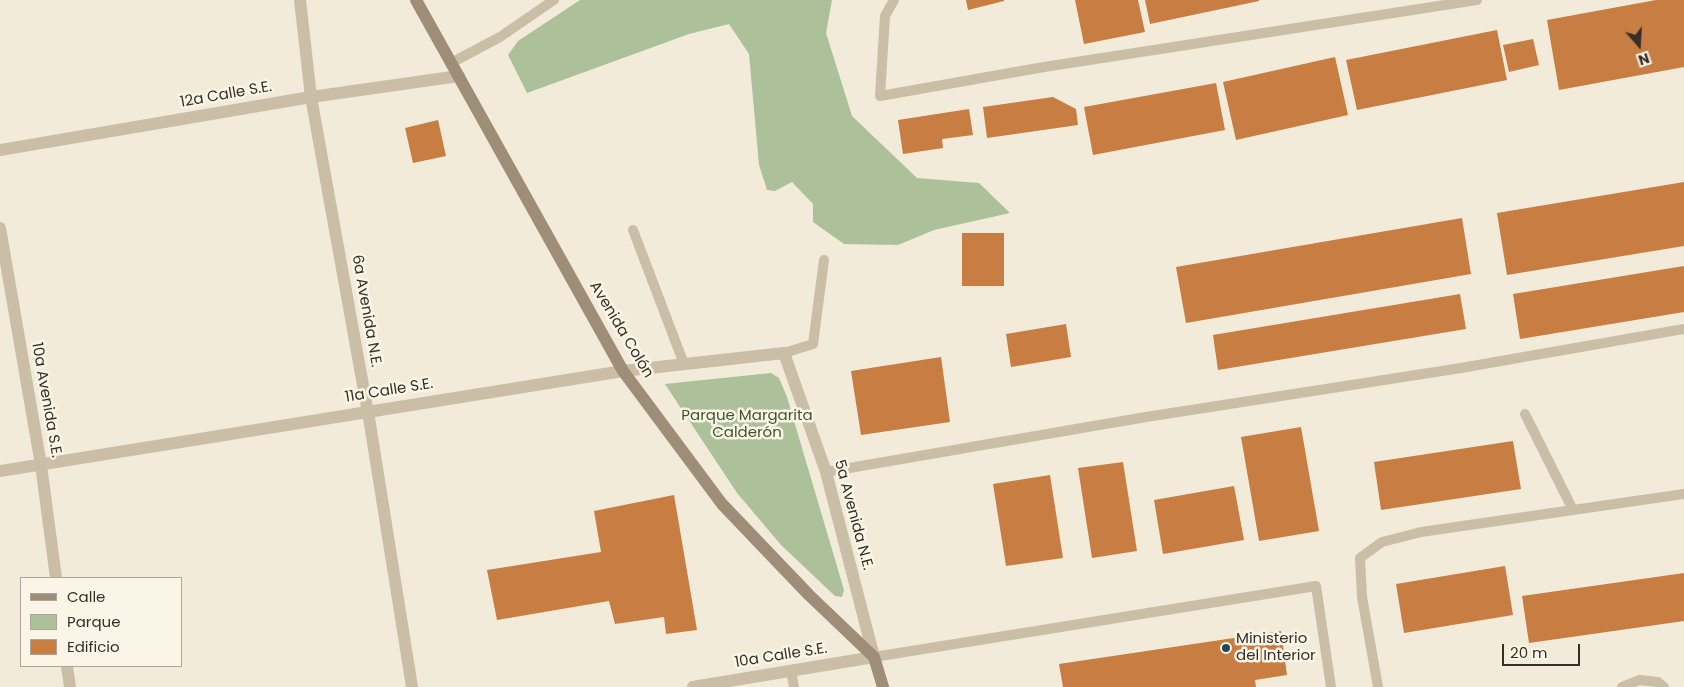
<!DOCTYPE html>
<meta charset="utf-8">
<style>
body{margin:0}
#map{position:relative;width:1684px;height:687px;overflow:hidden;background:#f2ebda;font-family:Poppins,sans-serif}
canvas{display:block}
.legend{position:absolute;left:20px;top:577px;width:162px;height:90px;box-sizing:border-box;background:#faf5e7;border:1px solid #aca69a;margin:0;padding:6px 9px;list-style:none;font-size:15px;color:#362f27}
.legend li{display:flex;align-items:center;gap:10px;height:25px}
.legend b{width:25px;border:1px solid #aca69a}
.north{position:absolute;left:1614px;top:20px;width:50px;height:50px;-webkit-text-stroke:4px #faf5e7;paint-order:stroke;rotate:161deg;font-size:14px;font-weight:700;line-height:20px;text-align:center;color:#362f27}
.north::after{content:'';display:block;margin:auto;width:18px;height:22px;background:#362f27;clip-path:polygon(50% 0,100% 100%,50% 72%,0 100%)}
.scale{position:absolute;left:1502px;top:644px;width:78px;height:22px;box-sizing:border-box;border:2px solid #362f27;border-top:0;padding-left:6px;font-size:15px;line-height:18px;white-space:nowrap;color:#362f27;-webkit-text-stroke:4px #faf5e7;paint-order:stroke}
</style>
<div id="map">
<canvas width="1684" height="687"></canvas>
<ul class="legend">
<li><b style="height:6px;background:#9e8d77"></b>Calle</li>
<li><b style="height:14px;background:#acc19a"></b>Parque</li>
<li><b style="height:14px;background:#c87d42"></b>Edificio</li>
</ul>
<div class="north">N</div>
<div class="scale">20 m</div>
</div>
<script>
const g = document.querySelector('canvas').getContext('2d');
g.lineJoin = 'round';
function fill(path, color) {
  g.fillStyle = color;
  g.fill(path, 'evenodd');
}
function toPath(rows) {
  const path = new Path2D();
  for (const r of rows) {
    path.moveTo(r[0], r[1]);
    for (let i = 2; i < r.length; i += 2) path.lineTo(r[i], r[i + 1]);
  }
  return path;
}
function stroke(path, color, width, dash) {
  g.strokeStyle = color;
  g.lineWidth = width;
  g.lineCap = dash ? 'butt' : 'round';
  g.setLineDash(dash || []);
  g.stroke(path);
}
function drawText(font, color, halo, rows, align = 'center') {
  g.font = font + ' Poppins,sans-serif';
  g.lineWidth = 5;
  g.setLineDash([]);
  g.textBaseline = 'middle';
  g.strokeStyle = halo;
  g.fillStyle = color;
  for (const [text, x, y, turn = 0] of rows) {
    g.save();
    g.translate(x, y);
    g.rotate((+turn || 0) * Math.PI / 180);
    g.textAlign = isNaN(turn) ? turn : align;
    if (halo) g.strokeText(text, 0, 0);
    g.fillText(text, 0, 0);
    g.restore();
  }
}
const green = toPath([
 [580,0,832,0,826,33,852,116,917,178,979,183,1010,213,934,230,898,245,844,244,813,222,813,204,792,182,775,191,767,190,759,165,749,54,729,24,689,34,527,93,508,55,518,41],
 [771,373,779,378,787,397,844,590,842,597,835,596,781,545,737,493,665,384]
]);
const building = toPath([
 [966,0,1004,0,1004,1,968,10],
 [1075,0,1138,0,1145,32,1084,44],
 [1145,0,1259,0,1259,1,1150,24],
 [1656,0,1684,0,1684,67,1559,90,1547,20],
 [1497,30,1507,80,1357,110,1346,60],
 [1533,39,1539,65,1509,72,1503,45],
 [1335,57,1348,115,1236,140,1223,82],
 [1216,83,1225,130,1093,155,1084,107],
 [1053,97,1076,109,1078,125,987,138,983,107],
 [969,109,973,135,942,139,943,148,903,154,898,120],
 [438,120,446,156,413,163,405,128],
 [1684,182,1684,246,1507,275,1497,213],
 [1462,218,1471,274,1186,323,1176,267],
 [962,233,1004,233,1004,286,962,286],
 [1684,266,1684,312,1520,339,1513,294],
 [1460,294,1466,329,1218,370,1213,335],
 [1066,324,1071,357,1011,367,1006,334],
 [941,357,950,422,861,435,851,371],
 [1301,427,1319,531,1259,541,1241,437],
 [1513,441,1521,489,1381,510,1374,462],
 [1123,462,1137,551,1092,558,1078,468],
 [1050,475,1063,558,1006,566,993,484],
 [1234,486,1244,540,1163,554,1154,500],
 [674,495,697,630,666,634,664,617,615,624,609,601,497,620,487,570,601,552,594,511],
 [1505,566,1513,615,1404,633,1396,584],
 [1684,573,1684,621,1529,643,1522,596],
 [1281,631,1287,675,1255,680,1256,687,1063,687,1059,664]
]);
const service = toPath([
 [894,0,885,16,880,96,1044,67,1477,0],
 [451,63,500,37,554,0],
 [633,230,684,364],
 [784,353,813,344,824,260],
 [1525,414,1573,510,1684,494],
 [826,472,1146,417,1461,368,1684,329],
 [874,657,1316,586,1331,687],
 [791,671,794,687],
 [1378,687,1362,597,1360,558,1382,542,1421,532,1573,510],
 [1622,687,1639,680,1658,682,1664,687]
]);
const minor = toPath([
 [300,0,311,97,370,424,412,687],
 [0,150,311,97,459,76],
 [0,228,41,465,56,578],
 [0,471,623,371,784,353,826,472,874,657,693,687],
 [67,666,70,687]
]);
const secondary = toPath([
 [416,0,623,371,722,504,809,595,874,657,883,687]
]);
const markers = [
 [1226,648,5,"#1c4958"]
];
const streetNames = [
 ["12a Calle S.E.",226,95,-10],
 ["6a Avenida N.E.",366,311,80],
 ["Avenida Colón",621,330,59],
 ["11a Calle S.E.",389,391,-9],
 ["10a Avenida S.E.",46,400,80],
 ["5a Avenida N.E.",853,515,75],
 ["10a Calle S.E.",781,656,-9]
];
const parkNames = [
 ["Parque Margarita",747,416],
 ["Calderón",747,433]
];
const poiNames = [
 ["Ministerio",1236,639],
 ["del Interior",1236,656]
];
fill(green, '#acc19a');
fill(building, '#c87d42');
stroke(service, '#cabea6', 10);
stroke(minor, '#cabea6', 12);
stroke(secondary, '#9e8d77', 12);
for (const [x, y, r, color] of markers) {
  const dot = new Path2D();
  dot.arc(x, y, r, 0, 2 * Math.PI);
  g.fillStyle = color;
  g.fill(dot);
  stroke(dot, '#faf5e7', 2);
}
drawText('15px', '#362f27', '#faf5e7', streetNames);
drawText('15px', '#3d552a', '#faf5e7', parkNames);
drawText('15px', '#362f27', '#faf5e7', poiNames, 'left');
</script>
